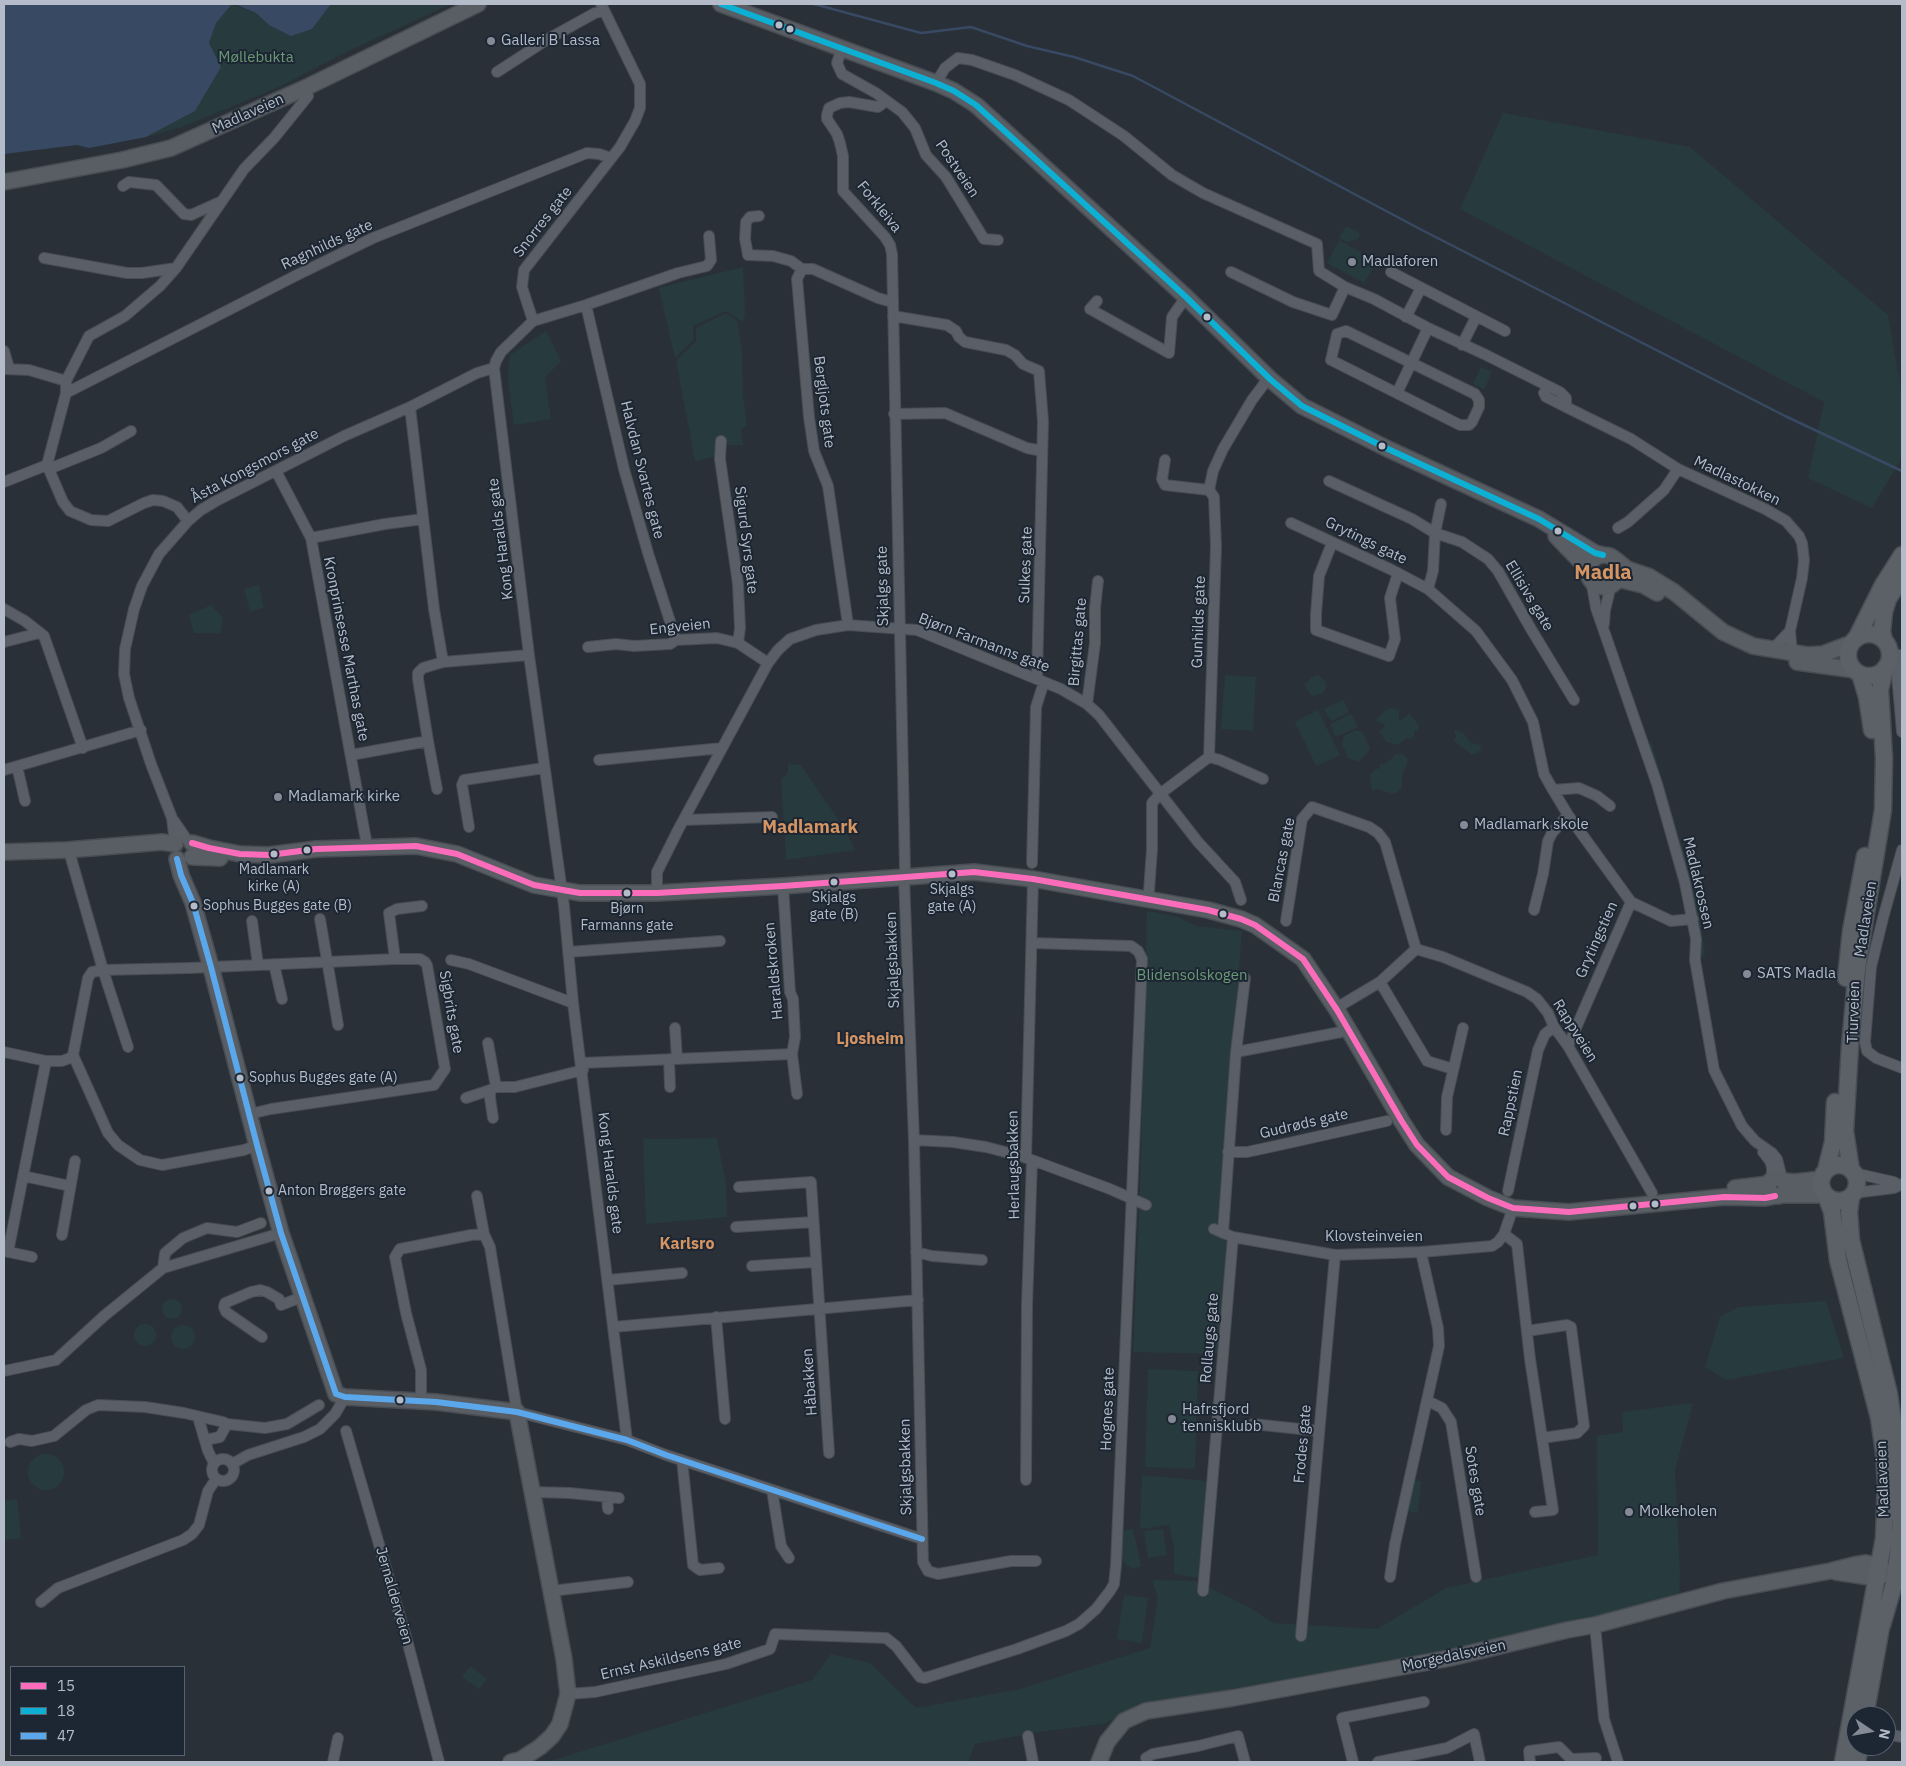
<!DOCTYPE html>
<meta charset="utf-8">
<style>
body{margin:0}
#map{position:relative;width:1906px;height:1766px;overflow:hidden;background:#2a3038;font-family:"IBM Plex Sans",sans-serif}
canvas{display:block}
.frame{position:absolute;inset:0;border:5px solid #b4bcc9;pointer-events:none}
.legend{position:absolute;left:10px;top:1666px;width:175px;height:90px;box-sizing:border-box;background:#1d2633;border:1px solid #59626f;margin:0;padding:6px 9px;list-style:none;font-size:15px;color:#b4bcc9}
.legend li{display:flex;align-items:center;gap:10px;height:25px}
.legend b{width:25px;border:1px solid #59626f}
.north{position:absolute;left:1846px;top:1706px;width:50px;height:50px;box-sizing:border-box;background:#1d2633;border:1px solid #59626f;border-radius:50%;rotate:102deg;font-size:14px;font-weight:700;line-height:20px;text-align:center;color:#b4bcc9}
.north::after{content:'';display:block;margin:auto;width:18px;height:22px;background:#848b96;clip-path:polygon(50% 0,100% 100%,50% 72%,0 100%)}
</style>
<div id="map">
<canvas width="1906" height="1766"></canvas>
<div class="frame"></div>
<ul class="legend">
<li><b style="height:6px;background:#fb6dba"></b>15</li>
<li><b style="height:6px;background:#0dafd3"></b>18</li>
<li><b style="height:6px;background:#5aa8eb"></b>47</li>
</ul>
<div class="north">N</div>
</div>
<script>
const g = document.querySelector('canvas').getContext('2d');
g.lineJoin = 'round';
function fill(path, color) {
  g.fillStyle = color;
  g.fill(path, 'evenodd');
}
function toPath(rows) {
  const path = new Path2D();
  for (const r of rows) {
    if (r.length === 3) {
      path.moveTo(r[0] + r[2], r[1]);
      path.arc(r[0], r[1], r[2], 0, 2 * Math.PI);
      continue;
    }
    path.moveTo(r[0], r[1]);
    for (let i = 2; i < r.length; i += 2) path.lineTo(r[i], r[i + 1]);
  }
  return path;
}
function stroke(path, color, width, dash) {
  g.strokeStyle = color;
  g.lineWidth = width;
  g.lineCap = dash ? 'butt' : 'round';
  g.setLineDash(dash || []);
  g.stroke(path);
}
function drawText(font, color, halo, rows, align = 'center') {
  g.font = font + ' "IBM Plex Sans",sans-serif';
  g.lineWidth = 4;
  g.setLineDash([]);
  g.textBaseline = 'middle';
  g.strokeStyle = halo;
  g.fillStyle = color;
  for (const [text, x, y, turn = 0] of rows) {
    g.save();
    g.translate(x, y);
    g.rotate((+turn || 0) * Math.PI / 180);
    g.textAlign = isNaN(turn) ? turn : align;
    if (halo) g.strokeText(text, 0, 0);
    g.fillText(text, 0, 0);
    g.restore();
  }
}
const green = toPath([
 [232,4,256,13,269,25,312,29,331,4,451,4,346,52,281,86,182,127,146,137,195,111,209,43,216,23],
 [1503,113,1690,147,1888,315,1902,395,1902,457,1872,508,1808,478,1824,402,1460,209],
 [1346,226,1360,233,1359,239,1347,242,1339,238],
 [1339,240,1377,261,1364,283,1327,263],
 [743,267,745,315,743,322,726,311,693,326,693,340,675,358,659,288],
 [726,313,737,321,742,352,743,395,747,425,741,430,743,445,727,445,723,437,717,438,717,456,695,461,676,360,696,341,696,328],
 [546,331,561,361,545,377,551,419,514,425,508,378,510,355],
 [1481,367,1492,372,1484,390,1473,384],
 [259,585,264,608,250,611,244,589],
 [211,605,223,618,220,633,194,633,189,615],
 [1225,675,1256,677,1253,731,1221,729],
 [1318,675,1326,682,1326,688,1323,693,1312,696,1304,685,1311,678],
 [1343,700,1349,712,1331,721,1324,709],
 [1391,708,1399,710,1399,720,1401,720,1409,714,1419,725,1418,730,1414,731,1414,736,1411,739,1407,738,1402,741,1399,745,1386,742,1379,731,1384,728,1385,725,1376,720,1386,710],
 [1318,710,1340,755,1316,766,1295,722],
 [1351,714,1358,727,1336,737,1330,724],
 [1356,730,1363,733,1370,748,1368,752,1359,762,1348,758,1342,744,1344,736],
 [1456,730,1463,733,1471,743,1480,745,1481,747,1480,751,1475,754,1471,754,1454,741,1456,736,1454,732],
 [1651,741,1685,857,1699,911,1705,955,1699,958,1694,905,1649,744],
 [1396,754,1403,754,1408,760,1402,776,1402,787,1398,792,1393,794,1377,789,1372,791,1370,779,1371,773,1380,767,1380,764,1387,763],
 [788,764,801,765,846,831,855,850,786,860,781,780,788,772],
 [1147,911,1178,917,1196,926,1242,931,1218,1221,1228,1246,1220,1354,1133,1352,1140,1191],
 [717,1138,726,1184,727,1217,646,1224,643,1139],
 [172,1309,10],
 [1826,1301,1844,1358,1726,1380,1705,1367,1720,1317,1738,1307],
 [145,1335,11],
 [183,1337,12],
 [1148,1369,1198,1371,1195,1469,1145,1467],
 [1693,1403,1675,1470,1680,1574,1679,1596,1476,1649,1132,1711,1103,1724,1039,1732,975,1744,968,1762,547,1762,812,1680,831,1654,870,1663,916,1708,1020,1689,1150,1648,1158,1597,1152,1580,1197,1581,1252,1609,1274,1623,1377,1629,1446,1588,1598,1555,1597,1436,1623,1432,1622,1412],
 [46,1472,18],
 [1142,1475,1208,1481,1198,1578,1174,1574,1174,1548,1169,1525,1140,1529],
 [1413,1480,1421,1481,1418,1513,1405,1511],
 [17,1499,21,1538,4,1540,4,1501],
 [1133,1529,1141,1566,1133,1569,1126,1565,1121,1557,1123,1531],
 [1163,1529,1167,1555,1148,1558,1144,1531],
 [1124,1595,1148,1598,1142,1643,1117,1639],
 [470,1666,487,1679,479,1689,462,1677]
]);
const water = toPath([
 [4,4,232,4,216,23,209,43,221,67,195,111,146,137,89,148,77,145,4,154],
 [235,4,331,4,312,29,291,36,269,25,256,13]
]);
const stream = toPath([
 [814,4,921,33,971,27,1027,46,1074,57,1133,76,1418,228,1785,416,1902,471]
]);
const street = toPath([
 [601,4,640,84,640,108,635,121,620,147,524,270,522,287,533,321,586,305,678,273,707,266,711,260,709,236],
 [842,48,837,63,842,74,876,93,902,112,915,128,926,155,946,177,984,239,998,240],
 [497,72,548,39,595,13,604,11],
 [936,83,945,68,958,58,972,60,1015,75,1069,100,1124,136,1172,175,1203,193,1317,244,1319,271,1345,287,1374,299,1428,328,1484,354,1560,392,1566,398,1566,407,1631,439,1678,469,1765,509,1786,521,1799,536,1802,543,1804,560,1802,578,1790,631,1792,652],
 [886,101,878,107,849,102,840,103,829,108,827,115,827,119,837,134,840,143,843,156,843,191,885,237,890,245,892,254,905,869],
 [123,186,129,182,156,185,184,214,191,215,220,202],
 [759,216,750,217,746,222,745,239,748,255,773,256,791,261,802,269],
 [44,258,127,273,142,273,176,268],
 [1231,272,1293,302,1332,315,1345,287],
 [1391,272,1505,331],
 [1097,301,1090,309,1169,353,1172,317,1186,297],
 [586,305,624,469,648,553,676,640],
 [893,316,947,325,956,331,959,337,965,342,1006,350,1015,355,1023,364,1039,371,1043,421,1037,679],
 [1406,317,1421,288],
 [533,321,501,352,496,361,494,368,529,655,564,906,573,1003,627,1440],
 [1346,331,1475,394,1479,400,1479,407,1472,422,1469,425,1460,425,1331,360,1337,334,1346,331],
 [1462,345,1476,317],
 [4,351,9,368],
 [4,369,29,370,66,381],
 [1548,387,1544,393,1546,397,1566,407],
 [66,393,297,275,373,238,587,153,599,154,611,158],
 [1397,393,1428,328],
 [410,407,434,609,443,662],
 [894,414,945,413,1027,448,1042,451],
 [721,441,720,459,738,584,740,628,738,643],
 [1165,460,1162,479,1165,485,1209,490],
 [49,469,101,448,131,431],
 [276,471,311,538,366,840],
 [1329,481,1412,519,1435,533,1462,542,1488,559,1498,571,1531,629,1574,700],
 [4,482,47,465],
 [188,521,177,507,163,501,153,500,144,503,108,521,91,520,70,511,63,502,47,465,66,393,66,381,89,336,125,316,160,286,176,268,244,169,274,138,308,96,305,88],
 [1291,523,1390,569,1428,589,1476,631,1512,680,1533,722,1544,774,1553,790,1568,815,1631,902,1671,921,1693,919],
 [1618,528,1628,522,1664,490,1678,469],
 [311,538,385,524,423,519],
 [1332,543,1319,576,1316,614,1316,630,1389,656,1395,639,1390,598,1398,573],
 [1591,580,1596,608,1657,784,1685,883,1696,939,1695,960,1714,1070,1742,1126,1755,1141,1772,1153,1777,1159,1782,1179],
 [1428,589,1433,571,1435,533,1441,504],
 [4,609,25,621,44,636,83,748],
 [1604,624,1605,610,1611,585],
 [848,625,828,486,814,451,809,417,797,279,802,269,813,269,878,298,892,302],
 [4,642,39,633],
 [588,647,616,644,634,646,670,644,676,640,717,638,738,643,768,663],
 [1772,650,1790,631],
 [1899,655,1897,675,1902,732],
 [1087,704,1095,643,1095,608,1098,581],
 [428,741,437,789],
 [351,755,428,741,418,679,418,673,423,668,443,662,529,655],
 [1209,757,1216,546,1214,497,1209,490,1213,471,1223,449,1252,400,1264,384,1271,380],
 [599,760,722,748],
 [17,766,25,801],
 [4,770,141,730],
 [1553,790,1579,788,1597,796,1610,806],
 [684,820,772,817],
 [174,821,187,840],
 [469,827,462,785,464,780,544,768],
 [175,843,172,818,151,764,129,698,124,674,125,649,134,609,142,586,159,554,188,521,201,510,216,501,344,436,410,407,477,373,494,368],
 [1902,850,1883,918,1871,967,1865,1042,1867,1051,1876,1058,1902,1068],
 [71,858,103,970,128,1047],
 [1032,863,1036,707,1044,682],
 [904,877,914,1140,923,1562,928,1571,938,1574,1011,1561,1036,1561],
 [657,893,657,872,678,830,768,663,778,650,790,639,816,630,848,625,917,630,1061,689,1087,704,1099,715,1198,842,1235,882,1241,900],
 [1146,899,1149,891,1152,849,1152,803,1160,794,1209,757,1220,760,1263,779],
 [1534,910,1543,874,1548,841,1552,833,1568,815],
 [320,919,338,1025],
 [252,921,258,965],
 [1286,921,1302,819,1312,807,1369,827,1378,833,1385,842,1416,949],
 [568,952,720,941],
 [395,959,389,913,397,909,422,906],
 [451,960,469,964,573,1003],
 [274,964,282,999],
 [1380,982,1427,1061,1453,1069],
 [1337,1010,1343,1004,1380,982,1416,949,1443,957,1527,992,1537,999,1548,1013,1554,1027,1568,1046,1652,1193],
 [675,1028,677,1059],
 [488,1043,496,1087],
 [1568,1046,1631,902],
 [4,1052,46,1061,62,1061,70,1058,73,1055],
 [1236,1052,1341,1032],
 [792,1054,797,1094],
 [669,1059,670,1087],
 [582,1063,792,1054,795,1037,793,999,790,992,783,886],
 [490,1090,490,1098,493,1118],
 [466,1098,490,1090,496,1087,515,1087,583,1070],
 [250,1114,271,1109,434,1085,445,1069,427,965,425,962,420,959,395,959,190,968,103,970,92,972,88,978,73,1055,108,1133,118,1145,140,1160,162,1165,244,1150,257,1145],
 [1446,1130,1447,1097,1463,1028],
 [914,1140,953,1142,986,1147,1024,1157,1110,1189,1146,1205],
 [1228,1152,1247,1152,1275,1146,1387,1121],
 [1763,1152,1770,1161,1772,1167,1772,1180],
 [1026,1158,1033,879],
 [1854,1173,1894,1182,1898,1185],
 [23,1176,70,1186],
 [739,1187,811,1182,829,1453],
 [1508,1191,1538,1050,1545,1034,1554,1027],
 [1854,1193,1894,1188,1902,1184],
 [477,1196,484,1234],
 [736,1227,813,1222],
 [1214,1229,1233,1237,1335,1255,1421,1252,1492,1246,1498,1242,1504,1234,1513,1208],
 [1223,1233,1236,1052,1245,978],
 [1504,1234,1517,1244,1530,1359,1553,1510,1535,1512],
 [62,1235,75,1161],
 [4,1251,32,1257],
 [8,1252,46,1061],
 [916,1252,932,1256,982,1260],
 [752,1266,816,1262],
 [163,1268,165,1253,183,1238,207,1228,237,1232,261,1223],
 [608,1280,682,1273],
 [716,1317,725,1419],
 [613,1327,918,1300],
 [1527,1331,1567,1325,1571,1327,1584,1426,1577,1433,1542,1438],
 [262,1337,226,1312,224,1307,225,1303,251,1292,260,1290,267,1292,279,1299,281,1305,302,1297],
 [4,1371,56,1360,104,1316,163,1268,281,1233],
 [421,1401,421,1370,406,1313,395,1257,400,1249,471,1235,484,1234,490,1247,517,1412,627,1440,666,1455,922,1539],
 [1428,1401,1442,1408,1451,1422,1476,1577],
 [198,1417,208,1451,214,1463],
 [1253,1424,1319,1431],
 [346,1431,408,1644,439,1762],
 [205,1440,220,1437,227,1424],
 [10,1442,19,1439,32,1441,54,1436,86,1410,98,1405,145,1407,184,1413,223,1422,227,1424,265,1428,287,1424,319,1405],
 [223,1470,11],
 [682,1460,693,1565,700,1570,719,1568],
 [232,1464,248,1455,304,1437,320,1429,335,1414,345,1397],
 [1026,1480,1027,1305,1032,1160],
 [772,1490,781,1546,789,1558],
 [532,1492,570,1493,619,1498],
 [607,1497,608,1509],
 [1390,1577,1395,1544,1439,1346,1438,1328,1421,1252],
 [551,1591,628,1582],
 [1203,1591,1233,1237],
 [41,1602,58,1588,183,1540,192,1534,199,1525,208,1491,216,1479],
 [1595,1625,1604,1719,1618,1762],
 [1301,1636,1335,1255],
 [568,1694,595,1692,726,1664,770,1649,775,1634,886,1638,896,1646,920,1677,925,1678,1017,1649,1066,1631,1079,1624,1096,1609,1110,1591,1114,1584,1116,1565,1142,959,1138,951,1131,946,1032,943],
 [1886,1734,1902,1737],
 [1028,1736,1033,1762],
 [1146,1758,1153,1754,1198,1746,1238,1736,1245,1762],
 [333,1762,338,1738],
 [1353,1762,1342,1718,1424,1702],
 [1378,1762,1447,1748,1474,1734,1480,1762],
 [1530,1762,1529,1751,1559,1747,1571,1759,1596,1758]
]);
const secondary = toPath([
 [721,4,936,83,954,91,976,105,1031,155,1186,297,1271,380,1302,406,1388,449,1539,519,1595,553,1603,555],
 [4,182,122,160,171,148,305,88,478,4],
 [1556,536,1584,565,1588,574],
 [1604,571,16],
 [1616,560,1627,569,1648,576,1674,592,1723,632,1753,646,1807,655,1823,654,1852,643],
 [1618,579,1643,585,1657,593],
 [1797,662,1855,670],
 [192,843,209,848,240,854,269,855,316,849,416,846,457,854,534,885,580,893,657,893,783,886,974,872,1033,879,1208,910,1241,919,1255,925,1303,959,1337,1010,1401,1120,1417,1145,1448,1177,1488,1198,1513,1208,1569,1212,1724,1197,1765,1198,1775,1196],
 [4,852,67,850,162,842,175,844],
 [192,857,220,858],
 [177,859,181,875,193,903,211,967,257,1145,281,1233,336,1394,345,1397,436,1402,517,1412,564,1659,568,1694,560,1724,552,1736,540,1747,520,1760,511,1762],
 [1777,1187,9],
 [1784,1181,1795,1182,1821,1179],
 [1735,1188,1769,1184],
 [1782,1195,1825,1195],
 [1836,1572,1876,1578,1887,1574],
 [1099,1762,1107,1742,1124,1721,1146,1711,1233,1698,1450,1658,1567,1630,1595,1625,1723,1591,1830,1571,1854,1565,1866,1563,1879,1566,1888,1573]
]);
const primary = toPath([
 [1869,655,21],
 [1856,639,1883,585,1902,555],
 [1884,640,1882,632,1884,612,1888,599,1902,577],
 [1860,674,1867,697,1872,730],
 [1846,978,1851,931,1865,856],
 [1839,1183,18],
 [1826,1170,1833,1142,1835,1102],
 [1851,1170,1845,1131,1850,1046,1857,968,1883,810,1884,758,1880,690,1885,668],
 [1851,1197,1849,1212,1851,1240,1889,1394,1893,1422,1900,1499,1901,1526,1897,1563,1894,1584,1882,1625],
 [1827,1198,1832,1212,1838,1260,1879,1418,1884,1452,1886,1485,1884,1538,1843,1762],
 [1865,1716,1883,1616],
 [1857,1762,1860,1746]
]);
const bus1 = toPath([
 [192,843,209,848,240,854,269,855,316,849,416,846,457,854,534,885,580,893,657,893,783,886,974,872,1033,879,1208,910,1241,919,1255,925,1303,959,1337,1010,1401,1120,1417,1145,1448,1177,1488,1198,1513,1208,1569,1212,1724,1197,1765,1198,1775,1196]
]);
const bus2 = toPath([
 [721,4,936,83,954,91,976,105,1031,155,1186,297,1271,380,1302,406,1388,449,1539,519,1595,553,1603,555]
]);
const bus3 = toPath([
 [177,859,181,875,193,903,211,967,257,1145,281,1233,336,1394,345,1397,436,1402,517,1412,627,1440,666,1455,922,1539]
]);
const markers = [
 [779,25,4.5,"#b4bcc9"],
 [790,29,4.5,"#b4bcc9"],
 [491,41,5,"#848b96"],
 [1352,262,5,"#848b96"],
 [1207,317,4.5,"#b4bcc9"],
 [1382,446,4.5,"#b4bcc9"],
 [1558,531,4.5,"#b4bcc9"],
 [278,797,5,"#848b96"],
 [1464,825,5,"#848b96"],
 [307,850,4.5,"#b4bcc9"],
 [274,854,4.5,"#b4bcc9"],
 [952,874,4.5,"#b4bcc9"],
 [834,882,4.5,"#b4bcc9"],
 [627,893,4.5,"#b4bcc9"],
 [194,906,4.5,"#b4bcc9"],
 [1223,914,4.5,"#b4bcc9"],
 [1747,974,5,"#848b96"],
 [240,1078,4.5,"#b4bcc9"],
 [269,1191,4.5,"#b4bcc9"],
 [1655,1204,4.5,"#b4bcc9"],
 [1633,1206,4.5,"#b4bcc9"],
 [400,1400,4.5,"#b4bcc9"],
 [1172,1419,5,"#848b96"],
 [1629,1512,5,"#848b96"]
];
const busNames = [
 ["Madlamark",274,870],
 ["kirke (A)",274,887],
 ["Skjalgs",952,890],
 ["gate (A)",952,907],
 ["Skjalgs",834,898],
 ["gate (B)",834,915],
 ["Sophus Bugges gate (B)",203,906,"left"],
 ["Bjørn",627,909],
 ["Farmanns gate",627,926],
 ["Sophus Bugges gate (A)",249,1078,"left"],
 ["Anton Brøggers gate",278,1191,"left"]
];
const poiNames = [
 ["Galleri B Lassa",501,41],
 ["Madlaforen",1362,262],
 ["Madlamark kirke",288,797],
 ["Madlamark skole",1474,825],
 ["SATS Madla",1757,974],
 ["Hafrsfjord",1182,1410],
 ["tennisklubb",1182,1427],
 ["Molkeholen",1639,1512]
];
const parkNames = [
 ["Møllebukta",256,58],
 ["Blidensolskogen",1192,976]
];
const streetNames = [
 ["Madlaveien",248,114,-24],
 ["Postveien",957,169,56],
 ["Forkleiva",879,207,51],
 ["Snorres gate",543,222,-52],
 ["Ragnhilds gate",327,245,-25],
 ["Bergljots gate",824,402,83],
 ["Åsta Kongsmors gate",255,466,-28],
 ["Halvdan Svartes gate",642,470,76],
 ["Madlastokken",1737,481,26],
 ["Kong Haralds gate",501,539,-97],
 ["Sigurd Syrs gate",746,540,83],
 ["Grytings gate",1366,541,26],
 ["Sulkes gate",1026,565,-88],
 ["Skjalgs gate",883,586,-91],
 ["Ellisivs gate",1529,596,59],
 ["Gunhilds gate",1199,622,-88],
 ["Engveien",680,627,-6],
 ["Birgittas gate",1078,642,-85],
 ["Bjørn Farmanns gate",984,643,21],
 ["Kronprinsesse Marthas gate",346,649,79],
 ["Blancas gate",1282,860,-79],
 ["Madlakrossen",1698,883,77],
 ["Madlaveien",1866,919,-81],
 ["Grytingstien",1597,940,-66],
 ["Skjalgsbakken",893,960,-92],
 ["Haraldskroken",774,971,-95],
 ["Sigbrits gate",451,1012,80],
 ["Tiurveien",1854,1012,-88],
 ["Rappveien",1575,1031,58],
 ["Rappstien",1511,1103,-78],
 ["Gudrøds gate",1304,1124,-13],
 ["Herlaugsbakken",1014,1165,-91],
 ["Kong Haralds gate",610,1173,83],
 ["Klovsteinveien",1374,1237],
 ["Rollaugs gate",1210,1338,-85],
 ["Håbakken",810,1382,-94],
 ["Hognes gate",1108,1409,-88],
 ["Frodes gate",1303,1444,-85],
 ["Skjalgsbakken",906,1467,-91],
 ["Madlaveien",1883,1479,-92],
 ["Sotes gate",1475,1481,81],
 ["Jernalderveien",394,1596,74],
 ["Morgedalsveien",1454,1656,-12],
 ["Ernst Askildsens gate",671,1659,-13]
];
const neighbourhoodNames = [
 ["Ljosheim",870,1039],
 ["Karlsro",687,1244]
];
const quarterNames = [
 ["Madlamark",810,828]
];
const districtNames = [
 ["Madla",1603,573]
];
fill(green, '#273a3e');
fill(water, '#384963');
stroke(stream, '#384963', 2.5);
stroke(street, '#484c53', 12);
stroke(secondary, '#484c53', 18);
stroke(primary, '#484c55', 19);
stroke(street, '#5a5e66', 10);
stroke(secondary, '#595d64', 15);
stroke(primary, '#5c6168', 16);
stroke(bus1, '#fb6dba', 6);
stroke(bus2, '#0dafd3', 6);
stroke(bus3, '#5aa8eb', 6);
for (const [x, y, r, color] of markers) {
  const dot = new Path2D();
  dot.arc(x, y, r, 0, 2 * Math.PI);
  g.fillStyle = color;
  g.fill(dot);
  stroke(dot, '#1d2633', 2);
}
drawText('14px', '#b4bcc9', '#1d2633', busNames);
drawText('15px', '#b4bcc9', '#1d2633', poiNames, 'left');
drawText('15px', '#6b9a76', '#1d2633', parkNames);
drawText('15px', '#b4bcc9', '#1d2633', streetNames);
drawText('bold 16px', '#d59563', '#1d2633', neighbourhoodNames);
drawText('bold 18px', '#d59563', '#1d2633', quarterNames);
drawText('bold 20px', '#d59563', '#1d2633', districtNames);
</script>
